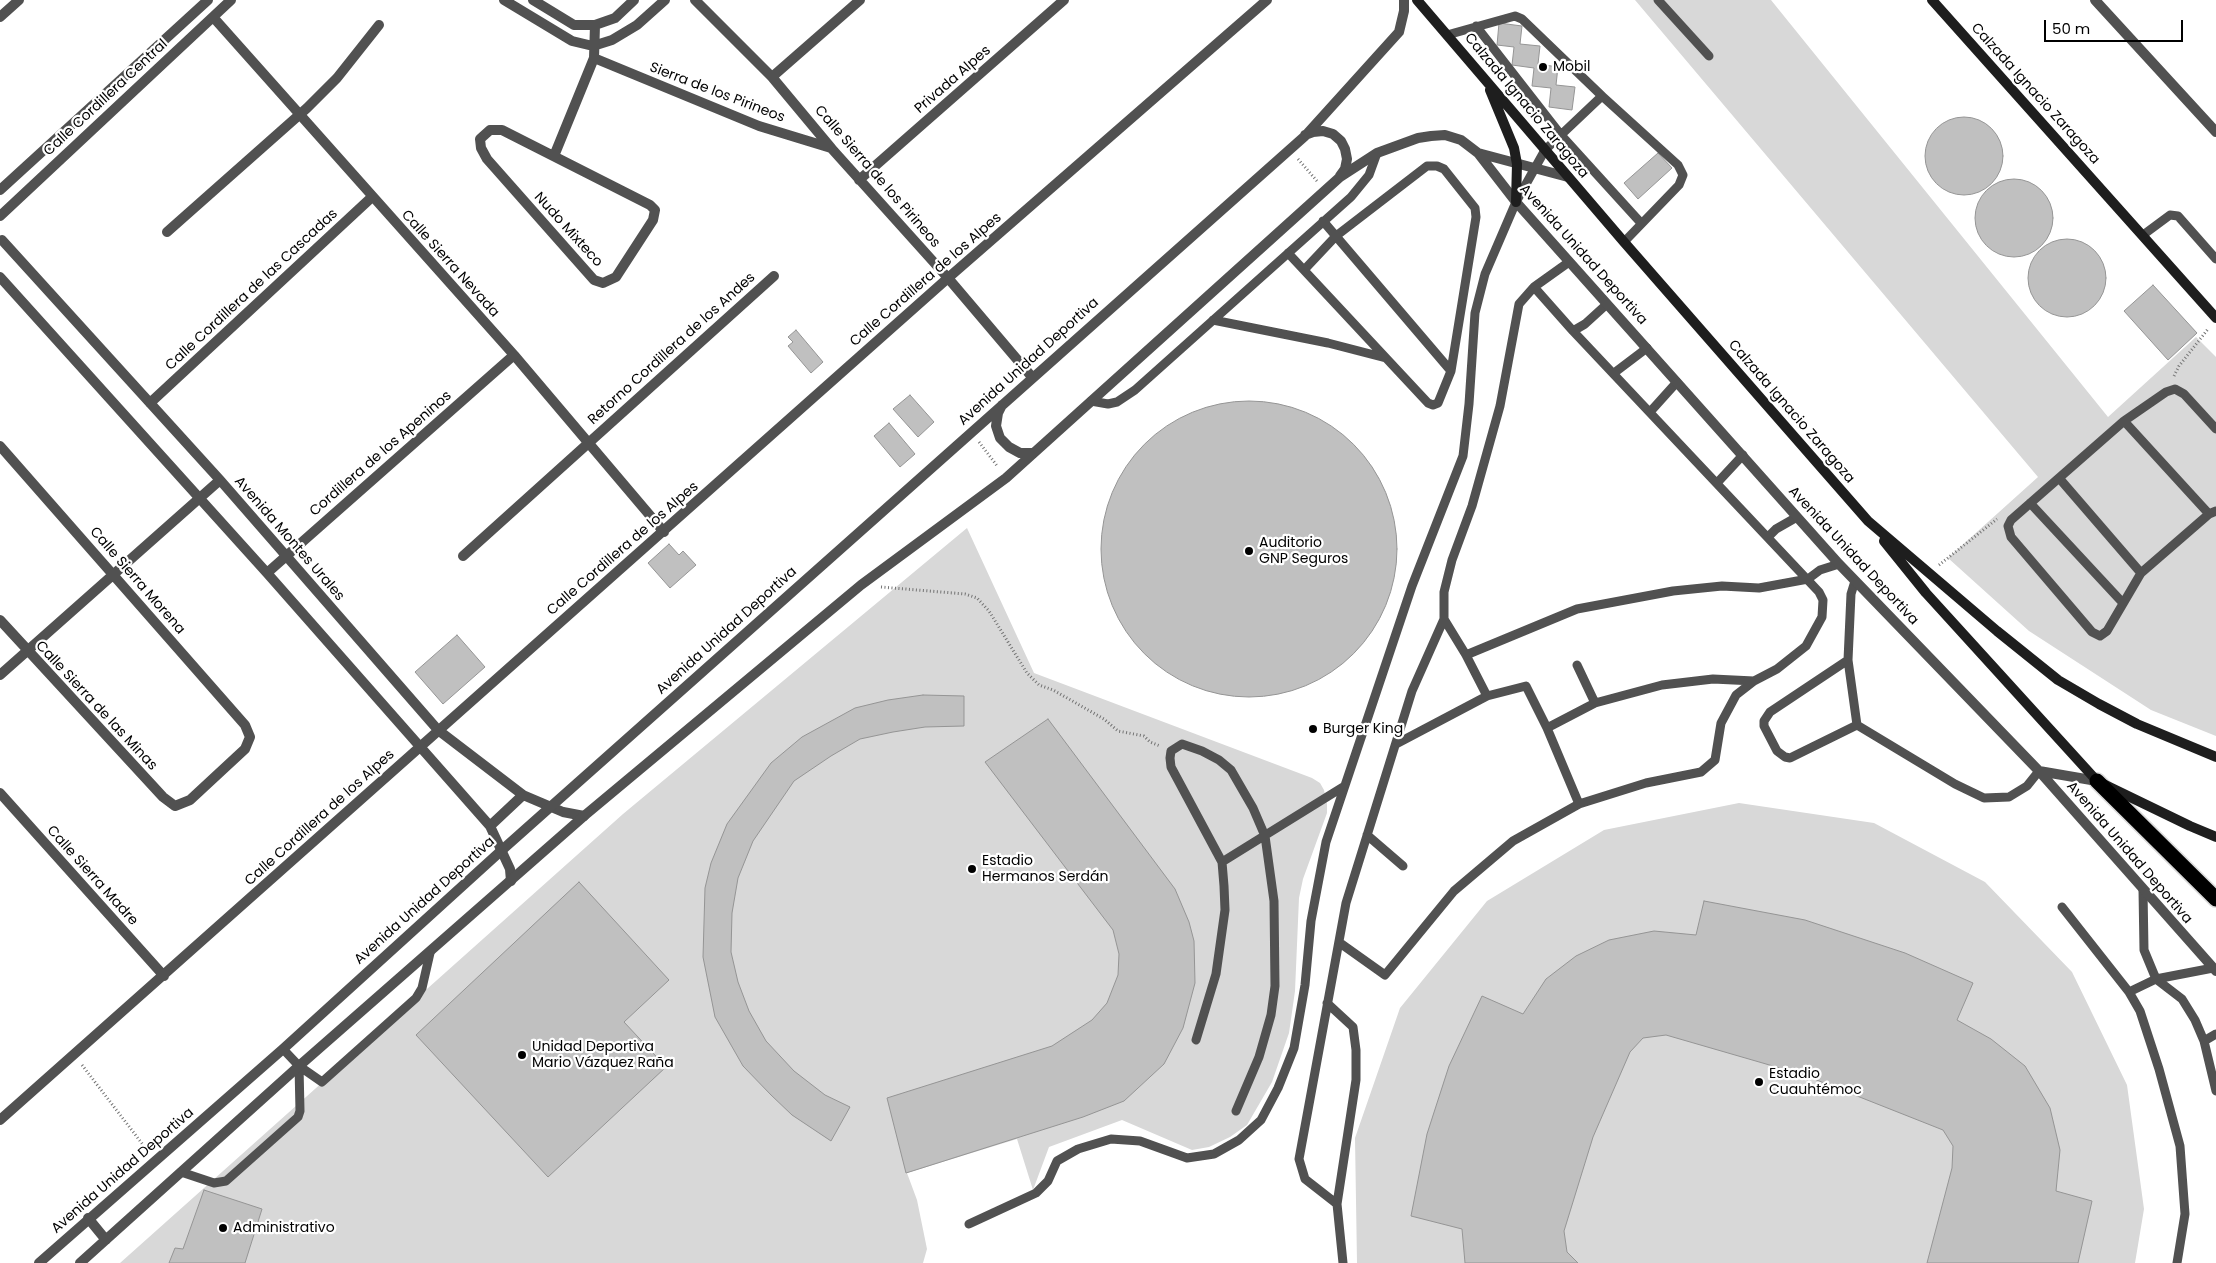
<!DOCTYPE html>
<meta charset="utf-8">
<style>
body{margin:0}
#map{position:relative;width:2216px;height:1263px;overflow:hidden;background:#fff;font-family:Poppins,sans-serif}
canvas{display:block}
.scale{position:absolute;left:2044px;top:20px;width:139px;height:22px;box-sizing:border-box;border:2px solid #000;border-top:0;padding-left:6px;font-size:15px;line-height:18px;white-space:nowrap;color:#000;-webkit-text-stroke:4px #fff;paint-order:stroke}
</style>
<div id="map">
<canvas width="2216" height="1263"></canvas>
<div class="scale">50 m</div>
</div>
<script>
const g = document.querySelector('canvas').getContext('2d');
g.lineJoin = 'round';
function fill(path, color) {
  g.fillStyle = color;
  g.fill(path, 'evenodd');
}
function toPath(rows) {
  const path = new Path2D();
  for (const r of rows) {
    if (r.length === 3) {
      path.moveTo(r[0] + r[2], r[1]);
      path.arc(r[0], r[1], r[2], 0, 2 * Math.PI);
      continue;
    }
    path.moveTo(r[0], r[1]);
    for (let i = 2; i < r.length; i += 2) path.lineTo(r[i], r[i + 1]);
  }
  return path;
}
function stroke(path, color, width, dash) {
  g.strokeStyle = color;
  g.lineWidth = width;
  g.lineCap = dash ? 'butt' : 'round';
  g.setLineDash(dash || []);
  g.stroke(path);
}
function drawText(font, color, halo, rows, align = 'center') {
  g.font = font + ' Poppins,sans-serif';
  g.lineWidth = 4.5;
  g.setLineDash([]);
  g.textBaseline = 'middle';
  g.strokeStyle = halo;
  g.fillStyle = color;
  for (const [text, x, y, turn = 0] of rows) {
    g.save();
    g.translate(x, y);
    g.rotate((+turn || 0) * Math.PI / 180);
    g.textAlign = isNaN(turn) ? turn : align;
    if (halo) g.strokeText(text, 0, 0);
    g.fillText(text, 0, 0);
    g.restore();
  }
}
const green = toPath([
 [1635,0,1771,0,2108,417,2196,337,2216,357,2216,736,2151,710,2029,631,1948,558,2038,477],
 [967,528,1034,673,1312,778,1320,783,1324,790,1327,804,1327,813,1303,879,1299,898,1295,991,1289,1033,1272,1082,1247,1125,1230,1137,1209,1147,1192,1150,1122,1120,1049,1147,1033,1190,1017,1139,907,1173,917,1200,927,1249,923,1263,120,1263,623,814],
 [1739,803,1874,823,1985,882,2072,972,2127,1085,2144,1209,2135,1263,1357,1263,1355,1138,1400,1008,1487,901,1604,830]
]);
const building = toPath([
 [1499,23,1522,26,1520,44,1540,46,1538,64,1558,67,1556,85,1575,87,1572,110,1549,107,1551,88,1532,86,1534,68,1512,65,1514,47,1497,45,1499,23],
 [1964,156,39],
 [1658,153,1672,168,1638,199,1624,183,1658,153],
 [2014,218,39],
 [2067,278,39],
 [2153,285,2197,333,2168,360,2124,311,2153,285],
 [796,330,823,362,811,373,788,346,793,342,788,337,796,330],
 [910,395,934,422,918,437,893,409,910,395],
 [1249,549,148],
 [889,423,915,454,900,467,874,436,889,423],
 [669,544,679,555,683,551,696,565,670,588,648,563,669,544],
 [457,635,485,667,443,704,415,672,457,635],
 [923,695,964,696,964,726,925,727,893,732,860,739,831,756,794,781,753,841,738,878,732,913,731,952,738,982,749,1011,766,1041,794,1071,825,1095,850,1107,831,1141,792,1115,771,1095,743,1066,715,1017,703,957,705,888,711,863,727,824,771,763,802,737,855,708,888,700,923,695],
 [1048,719,1175,889,1189,922,1194,941,1195,983,1183,1028,1164,1064,1124,1101,1083,1117,906,1173,887,1098,1052,1046,1092,1020,1107,1003,1118,975,1119,954,1113,930,985,762,1048,719],
 [579,882,669,980,624,1022,666,1067,548,1177,416,1035,579,882],
 [1704,901,1805,920,1905,953,1973,983,1957,1020,1991,1039,2025,1066,2050,1108,2060,1150,2056,1191,2092,1201,2078,1263,1927,1263,1952,1168,1953,1146,1943,1130,1804,1075,1666,1035,1643,1038,1630,1052,1593,1137,1564,1231,1567,1252,1578,1263,1465,1263,1462,1229,1411,1216,1427,1134,1449,1066,1482,996,1523,1014,1546,979,1576,956,1609,940,1654,931,1696,935,1704,901],
 [204,1190,262,1209,245,1263,169,1263,175,1248,183,1249,204,1190]
]);
const path = toPath([
 [1298,159,1317,181],
 [2174,376,2179,366,2208,329],
 [979,442,998,467],
 [1939,565,1997,519],
 [881,587,965,594,977,598,989,611,1027,673,1039,685,1053,690,1104,719,1118,731,1144,736,1150,742,1160,746],
 [82,1065,147,1150]
]);
const service = toPath([
 [1658,0,1709,56],
 [1476,26,1561,135,1641,223],
 [1602,96,1678,165,1683,175,1679,185,1624,242],
 [1323,221,1451,371],
 [2143,235,2170,215,2178,216,2216,259],
 [1288,253,1428,403,1433,405,1438,403,1451,371,1476,217,1475,208,1444,169,1437,166,1427,166,1336,236,1304,270],
 [1534,287,1569,262],
 [1213,320,1328,343,1386,358],
 [1573,331,1585,324,1607,304],
 [1614,373,1647,348],
 [1091,401,1108,404,1117,402,1135,390,1351,197,1369,175,1377,153],
 [1650,412,1677,382],
 [2124,421,2209,514],
 [2216,429,2184,394,2175,389,2166,392,2124,421,2011,520,2008,526,2011,537,2092,632,2100,636,2107,631,2141,573,2209,514,2216,511],
 [2059,478,2141,573],
 [1717,483,1743,455],
 [2030,503,2122,602],
 [1768,537,1776,529,1797,517],
 [1855,581,1851,594,1848,660,1857,725,1955,784,1984,798,2009,797,2027,786,2039,771],
 [1444,619,1466,655,1487,696,1526,686,1547,728,1579,804],
 [1466,655,1577,609,1673,591,1722,586,1759,588,1808,579,1820,570,1839,564],
 [1848,660,1770,712,1764,721,1764,726,1777,751,1785,757,1790,758,1857,725],
 [1577,665,1595,703],
 [1547,728,1595,703,1662,685,1713,679,1754,681],
 [1396,744,1487,696],
 [1367,835,1403,866],
 [1222,862,1343,787],
 [2143,890,2144,950,2156,979,2182,999,2195,1020,2204,1041,2216,1091],
 [2062,907,2129,992,2140,1011,2159,1069,2180,1146,2185,1214,2177,1263],
 [2129,992,2156,979,2213,968],
 [1327,1003,1353,1027,1356,1050,1356,1080,1337,1204,1343,1263],
 [1196,1040,1216,974,1225,910,1224,886,1222,862,1171,767,1170,758,1171,751,1182,744,1202,751,1219,760,1231,770,1253,808,1265,836,1274,901,1275,986,1271,1015,1259,1057,1236,1111],
 [2204,1041,2216,1034],
 [283,1049,299,1066,322,1082,416,998,422,988,430,953],
 [181,1172,214,1183,226,1181,298,1117,300,1111,299,1066],
 [1337,1204,1305,1179,1299,1159,1346,903,1412,691,1444,619,1444,592,1452,560,1472,506,1500,406,1519,304,1534,287,1573,331,1819,592,1823,600,1822,617,1806,646,1777,669,1754,681,1736,695,1721,723,1715,760,1701,772,1646,783,1579,804,1513,841,1454,891,1385,975,1340,943],
 [969,1224,1036,1193,1048,1181,1057,1161,1078,1149,1111,1139,1140,1141,1187,1158,1214,1154,1239,1140,1261,1120,1278,1088,1294,1048,1305,985,1311,921,1326,842,1412,586,1463,456,1469,404,1475,313,1485,274,1516,202,1545,150,1602,96,1522,19,1515,16,1447,35]
]);
const minor = toPath([
 [504,0,572,41,593,46,612,40,637,25,665,0],
 [533,0,574,25,595,25,615,18,634,0],
 [695,0,772,77,832,149,948,278,1032,377],
 [2095,0,2216,132],
 [0,17,19,0],
 [213,17,514,355,664,532],
 [594,58,759,126,831,148],
 [772,77,860,0],
 [490,130,502,130,650,205,655,210,653,220,616,277,603,283,594,280,487,159,481,148,480,139,490,130],
 [554,156,594,58,595,25],
 [859,180,1064,0],
 [0,190,208,0],
 [0,216,231,0],
 [167,232,307,108,337,78,379,25],
 [2,240,220,480,438,730,523,795,563,812,584,816],
 [0,277,267,573,490,826,510,869,511,881],
 [150,403,372,197],
 [0,446,245,725,250,737,245,749,190,800,175,806,163,797,0,620],
 [463,556,774,276],
 [267,573,514,355],
 [0,675,220,480],
 [0,793,164,976],
 [490,826,523,795],
 [0,1120,948,278,1267,0]
]);
const tertiary = toPath([
 [1305,135,1313,132,1323,131,1333,134,1341,141,1345,149,1347,159,1345,169,1340,176],
 [1478,153,1568,177],
 [1002,405,998,413,996,426,1000,438,1009,447,1020,453,1033,453],
 [2039,771,2097,781],
 [88,1218,106,1240],
 [39,1263,283,1049,502,850,1305,136,1399,32,1404,11,1404,0],
 [80,1263,299,1066,584,816,861,585,1006,478,1340,177,1377,153,1418,138,1431,136,1445,135,1461,140,1478,153,1516,202,1839,564,2039,771,2216,971]
]);
const secondary = toPath([
 [1417,0,1624,242,1868,521,1997,631,2058,680,2099,704,2137,724,2216,757],
 [1932,0,2216,318],
 [1490,90,1514,148,1517,164,1516,202],
 [1884,541,1926,593,2097,781,2190,826,2216,837]
]);
const motorway = toPath([
 [2097,781,2216,899]
]);
const markers = [
 [1543,67,5,"#000"],
 [1249,551,5,"#000"],
 [1313,729,5,"#000"],
 [972,869,5,"#000"],
 [522,1055,5,"#000"],
 [1759,1082,5,"#000"],
 [223,1228,5,"#000"]
];
const poiNames = [
 ["Mobil",1553,67],
 ["Auditorio",1259,543],
 ["GNP Seguros",1259,559],
 ["Burger King",1323,729],
 ["Estadio",982,861],
 ["Hermanos Serdán",982,877],
 ["Unidad Deportiva",532,1047],
 ["Mario Vázquez Raña",532,1063],
 ["Estadio",1769,1074],
 ["Cuauhtémoc",1769,1090],
 ["Administrativo",233,1228]
];
const streetNames = [
 ["Privada Alpes",953,80,-41],
 ["Sierra de los Pirineos",717,93,21],
 ["Calzada Ignacio Zaragoza",2035,94,48],
 ["Calle Cordillera Central",106,98,-43],
 ["Calzada Ignacio Zaragoza",1526,106,50],
 ["Calle Sierra de los Pirineos",877,177,49],
 ["Nudo Mixteco",568,230,48],
 ["Avenida Unidad Deportiva",1583,255,48],
 ["Calle Sierra Nevada",450,264,48],
 ["Calle Cordillera de los Alpes",926,280,-41],
 ["Calle Cordillera de las Cascadas",252,290,-43],
 ["Retorno Cordillera de los Andes",672,349,-42],
 ["Avenida Unidad Deportiva",1029,362,-42],
 ["Calzada Ignacio Zaragoza",1791,412,49],
 ["Cordillera de los Apeninos",381,454,-41],
 ["Avenida Montes Urales",289,539,49],
 ["Calle Cordillera de los Alpes",623,549,-41],
 ["Avenida Unidad Deportiva",1853,556,47],
 ["Calle Sierra Morena",137,581,49],
 ["Avenida Unidad Deportiva",727,631,-42],
 ["Calle Sierra de las Minas",96,706,47],
 ["Calle Cordillera de los Alpes",320,818,-42],
 ["Avenida Unidad Deportiva",2129,853,49],
 ["Calle Sierra Madre",92,876,48],
 ["Avenida Unidad Deportiva",425,901,-42],
 ["Avenida Unidad Deportiva",123,1171,-41]
];
fill(green, '#d8d8d8');
fill(building, '#c0c0c0');
stroke(building, '#959595', 1);
stroke(motorway, '#dbdbdb', 18);
stroke(path, '#737373', 3, [1, 2.5]);
stroke(service, '#515151', 9);
stroke(minor, '#515151', 10);
stroke(tertiary, '#515151', 10);
stroke(secondary, '#1e1e1e', 10);
stroke(motorway, '#000', 15);
for (const [x, y, r, color] of markers) {
  const dot = new Path2D();
  dot.arc(x, y, r, 0, 2 * Math.PI);
  g.fillStyle = color;
  g.fill(dot);
  stroke(dot, '#fff', 2);
}
drawText('14px', '#000', '#fff', poiNames, 'left');
drawText('14px', '#000', '#fff', streetNames);
</script>
